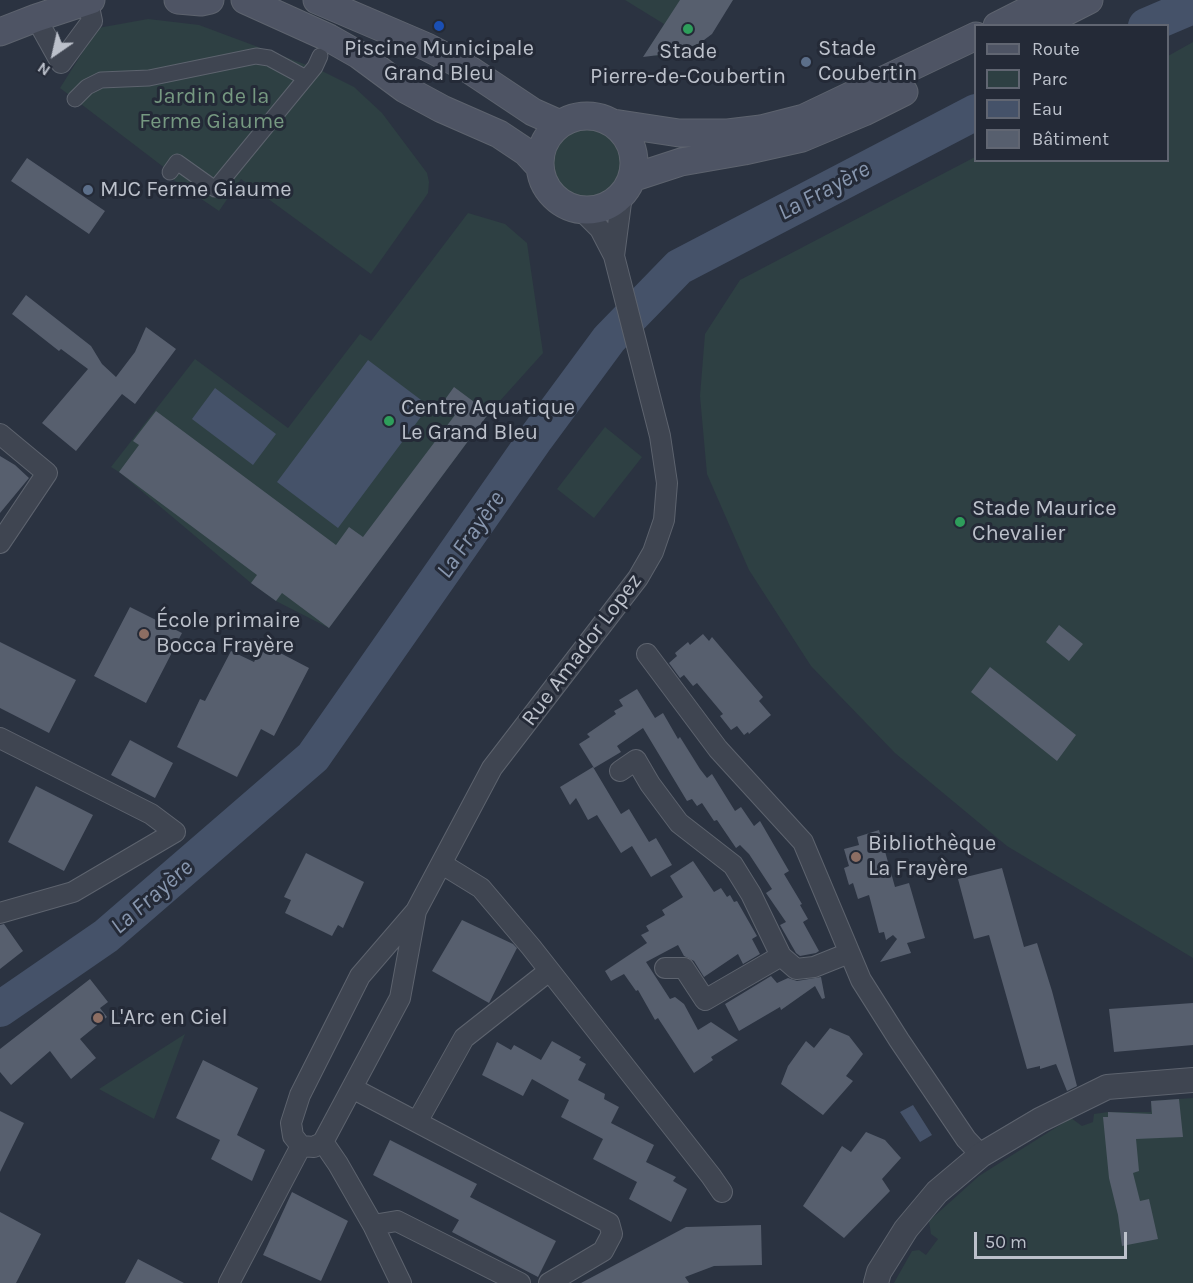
<!DOCTYPE html>
<meta charset="utf-8">
<style>
body{margin:0}
#map{position:relative;width:1193px;height:1283px;overflow:hidden;background:#2b3341;font-family:Karla,sans-serif}
canvas{display:block}
.legend{position:absolute;left:974px;top:24px;width:195px;height:138px;box-sizing:border-box;background:#242a37;border:2px solid #616672;margin:0;padding:8px 10px;list-style:none;font-size:18px;color:#bcc1cb}
.legend li{display:flex;align-items:center;gap:12px;height:30px}
.legend b{width:30px;border:2px solid #616672}
.north{position:absolute;left:24px;top:24px;width:60px;height:60px;-webkit-text-stroke:4px #242a37;paint-order:stroke;rotate:214deg;font-size:16px;font-weight:700;line-height:24px;text-align:center;color:#bcc1cb}
.north::after{content:'';display:block;margin:auto;width:21px;height:27px;background:#bcc1cb;clip-path:polygon(50% 0,100% 100%,50% 72%,0 100%)}
.scale{position:absolute;left:974px;top:1232px;width:153px;height:27px;box-sizing:border-box;border:3px solid #bcc1cb;border-top:0;padding-left:8px;font-size:18px;line-height:21px;white-space:nowrap;color:#bcc1cb;-webkit-text-stroke:4px #242a37;paint-order:stroke}
</style>
<div id="map">
<canvas width="1193" height="1283"></canvas>
<ul class="legend">
<li><b style="height:8px;background:#4e5464"></b>Route</li>
<li><b style="height:16px;background:#2e4043"></b>Parc</li>
<li><b style="height:16px;background:#455269"></b>Eau</li>
<li><b style="height:16px;background:#575f6e"></b>Bâtiment</li>
</ul>
<div class="north">N</div>
<div class="scale">50 m</div>
</div>
<script>
const g = document.querySelector('canvas').getContext('2d');
g.lineJoin = 'round';
function fill(path, color) {
  g.fillStyle = color;
  g.fill(path, 'evenodd');
}
function toPath(rows) {
  const path = new Path2D();
  for (const r of rows) {
    if (r.length === 3) {
      path.moveTo(r[0] + r[2], r[1]);
      path.arc(r[0], r[1], r[2], 0, 2 * Math.PI);
      continue;
    }
    path.moveTo(r[0], r[1]);
    for (let i = 2; i < r.length; i += 2) path.lineTo(r[i], r[i + 1]);
  }
  return path;
}
function stroke(path, color, width, dash) {
  g.strokeStyle = color;
  g.lineWidth = width;
  g.lineCap = dash ? 'butt' : 'round';
  g.setLineDash(dash || []);
  g.stroke(path);
}
function drawText(font, color, halo, rows, align = 'center') {
  g.font = font + ' Karla,sans-serif';
  g.lineWidth = 6;
  g.setLineDash([]);
  g.textBaseline = 'middle';
  g.strokeStyle = halo;
  g.fillStyle = color;
  for (const [text, x, y, turn = 0] of rows) {
    g.save();
    g.translate(x, y);
    g.rotate((+turn || 0) * Math.PI / 180);
    g.textAlign = isNaN(turn) ? turn : align;
    if (halo) g.strokeText(text, 0, 0);
    g.fillText(text, 0, 0);
    g.restore();
  }
}
const green = toPath([
 [625,0,733,0,700,43,675,53,657,56,646,53,664,24],
 [148,19,199,25,320,70,354,87,382,113,427,173,429,182,428,193,424,199,371,274,241,179,219,211,172,179,174,175,60,88,98,28],
 [1193,42,1193,958,1007,846,895,753,811,666,749,570,707,474,700,396,705,334,740,280,975,157,976,160,1168,160,1168,56],
 [587,163,37],
 [468,213,505,224,527,243,543,353,489,413,329,628,276,601,251,583,119,472,111,467,195,359,288,428,360,334,371,341],
 [605,427,642,457,594,518,557,489],
 [185,1034,154,1119,99,1089],
 [1193,1098,1193,1283,894,1283,912,1251,919,1250,926,1255,938,1239,931,1234,929,1221,979,1176,1071,1118,1082,1126,1093,1122,1094,1114,1108,1112,1151,1112,1151,1101]
]);
const water = toPath([
 [368,360,429,406,338,528,277,482],
 [215,388,276,434,253,465,192,419],
 [913,1105,932,1135,920,1142,900,1112]
]);
const river = toPath([
 [1146,26,1193,6],
 [0,1009,106,936,313,757,536,438,609,339,679,267,976,112]
]);
const building = toPath([
 [680,0,733,0,712,34,700,43,675,53,643,57],
 [27,158,105,211,89,234,11,181],
 [26,295,91,346,102,364,116,377,135,352,146,327,176,349,135,404,122,394,76,451,42,423,88,369,61,349,59,351,12,314],
 [454,387,489,413,329,628,282,593,276,601,251,583,257,575,119,472,139,445,133,441,156,411,336,545,349,527,363,537,455,415,441,405],
 [0,456,15,465,29,478,0,513],
 [130,607,182,633,146,703,94,676],
 [1059,625,1083,644,1069,661,1046,642],
 [703,634,709,641,712,637,763,697,759,701,771,715,749,734,748,732,744,735,737,726,731,730,720,716,723,714,697,683,693,686,684,675,680,678,669,663,677,656,675,653,688,642,690,645],
 [0,642,76,680,49,733,0,708],
 [263,644,309,668,274,736,261,729,237,777,177,747,200,699,205,701,231,651,254,662],
 [990,667,1076,735,1057,761,971,692],
 [637,689,655,718,663,713,678,739,680,737,700,769,707,778,712,774,735,811,741,807,754,826,760,821,789,871,784,874,802,904,800,905,808,919,803,922,819,951,816,953,800,956,796,953,780,925,786,922,766,893,772,889,749,854,740,845,736,848,717,820,714,821,702,803,697,806,692,799,687,801,643,728,617,746,621,752,594,768,579,744,590,737,587,734,616,714,614,711,623,706,619,700],
 [130,740,173,763,155,798,111,775],
 [593,767,621,814,629,809,649,842,656,838,672,865,651,877,632,846,621,853,597,815,588,820,576,798,570,805,560,787],
 [36,786,93,815,64,871,8,842],
 [879,830,895,887,909,883,925,938,907,943,911,953,880,962,897,939,893,935,886,940,884,932,879,933,869,895,858,899,853,883,849,885,844,868,849,866,844,849,859,845,857,837],
 [306,853,364,882,343,928,338,925,332,936,285,913,291,900,284,897],
 [693,861,714,892,721,888,727,897,730,895,734,902,737,901,757,936,752,939,760,954,743,964,738,954,704,977,694,961,684,956,678,945,646,962,670,999,675,997,684,1004,698,1030,711,1022,738,1040,711,1057,713,1060,694,1073,658,1018,655,1020,638,990,636,991,624,974,611,981,605,971,647,943,641,935,649,931,646,926,665,915,662,910,683,897,670,876],
 [1002,868,1024,947,1037,943,1052,991,1077,1086,1067,1091,1056,1064,1040,1069,1040,1066,1027,1069,989,935,974,939,958,879],
 [462,920,513,944,517,948,489,1003,432,971],
 [4,924,23,951,0,969,0,925],
 [771,976,777,983,788,978,797,981,821,977,825,998,822,999,815,986,781,1010,780,1007,739,1031,725,1004],
 [90,979,108,1002,100,1008,107,1017,80,1039,96,1058,71,1079,50,1051,11,1085,0,1072,0,1049],
 [1193,1003,1193,1045,1114,1052,1109,1009],
 [830,1028,849,1036,863,1054,846,1076,853,1081,823,1115,781,1084,788,1066,806,1041,814,1048],
 [552,1041,581,1057,579,1060,586,1064,578,1080,605,1094,604,1099,619,1107,611,1123,654,1145,646,1162,676,1177,673,1181,687,1189,671,1222,629,1199,637,1182,593,1159,603,1139,561,1117,569,1100,532,1079,523,1096,482,1075,497,1042,511,1050,514,1045,541,1060],
 [203,1060,258,1088,237,1135,265,1150,252,1181,211,1159,220,1140,176,1118],
 [1179,1099,1183,1137,1136,1139,1139,1171,1133,1173,1140,1201,1149,1199,1158,1239,1122,1246,1118,1215,1109,1178,1103,1117,1108,1117,1108,1112,1152,1114,1151,1101],
 [0,1111,24,1123,0,1172],
 [866,1132,885,1140,901,1158,882,1179,890,1191,844,1238,803,1206,842,1146,851,1152],
 [390,1140,477,1184,470,1197,556,1241,538,1277,452,1232,459,1220,373,1175],
 [292,1192,348,1221,321,1281,263,1255],
 [0,1212,41,1234,16,1283,0,1283],
 [761,1225,762,1265,714,1266,685,1277,689,1283,581,1283,686,1227],
 [138,1259,184,1283,125,1283]
]);
const pedestrian = toPath([
 [75,99,87,87,101,80,149,78,256,56,269,58,306,78],
 [170,172,177,162,215,189,315,67,320,56]
]);
const minor = toPath([
 [36,18,61,63,92,21,88,2],
 [614,256,622,195],
 [0,434,47,473,0,543],
 [647,654,718,749,803,842,861,980,899,1040,966,1139,981,1155],
 [0,738,151,814,175,832,73,892,0,913],
 [620,771,636,760,650,784,679,823,733,865,751,894,781,956,796,969,814,967,849,953],
 [442,864,481,888,531,947,711,1176,722,1192],
 [416,911,492,768,638,578,653,552,664,520,667,483,660,436,614,256,600,229,582,211],
 [416,911,400,998,323,1142,314,1147,301,1146,293,1136,291,1123,300,1095,360,976,416,911],
 [665,968,684,968,705,1000,781,956],
 [352,1088,609,1223,612,1234,603,1251,549,1283],
 [417,1122,464,1038,549,971],
 [323,1142,338,1164,373,1225,401,1283],
 [373,1225,397,1221,520,1283],
 [229,1283,301,1146]
]);
const tertiary = toPath([
 [876,1283,879,1272,906,1229,937,1192,981,1155,1040,1120,1107,1087,1193,1080]
]);
const secondary = toPath([
 [178,0,201,2,210,0],
 [245,0,329,38,359,55,405,89,442,109,499,134,526,152,539,166],
 [317,0,427,47,467,68,533,112,560,124],
 [997,26,1048,0],
 [1038,26,1089,0],
 [0,32,36,18,91,0],
 [587,163,47],
 [613,123,679,133,728,133,761,129,804,118,976,36],
 [632,178,681,162,744,151,802,138,864,112,904,92]
]);
const markers = [
 [439,26,6,"#1a4fb4"],
 [688,29,6,"#2e9e5b"],
 [806,62,6,"#5c6f8a"],
 [88,190,6,"#5c6f8a"],
 [389,421,6,"#2e9e5b"],
 [960,522,6,"#2e9e5b"],
 [144,634,6,"#8d6e63"],
 [856,857,6,"#8d6e63"],
 [98,1018,6,"#8d6e63"]
];
const poiNames = [
 ["Piscine Municipale",439,49,"center"],
 ["Grand Bleu",439,74,"center"],
 ["Stade",818,49],
 ["Coubertin",818,74],
 ["Stade",688,52,"center"],
 ["Pierre-de-Coubertin",688,77,"center"],
 ["MJC Ferme Giaume",100,190],
 ["Centre Aquatique",401,408],
 ["Le Grand Bleu",401,433],
 ["Stade Maurice",972,509],
 ["Chevalier",972,534],
 ["École primaire",156,621],
 ["Bocca Frayère",156,646],
 ["Bibliothèque",868,844],
 ["La Frayère",868,869],
 ["L'Arc en Ciel",110,1018]
];
const parkNames = [
 ["Jardin de la",212,97],
 ["Ferme Giaume",212,122]
];
const streetNames = [
 ["Rue Amador Lopez",582,650,-53]
];
const waterNames = [
 ["La Frayère",824,191,-28],
 ["La Frayère",471,535,-55],
 ["La Frayère",152,897,-41]
];
fill(green, '#2e4043');
fill(water, '#455269');
stroke(river, '#455269', 36);
fill(building, '#575f6e');
stroke(pedestrian, '#5d636e', 17);
stroke(minor, '#5d636e', 22);
stroke(tertiary, '#5d636e', 26);
stroke(secondary, '#5d636e', 29);
stroke(pedestrian, '#3f4551', 15);
stroke(minor, '#3f4551', 20);
stroke(tertiary, '#3f4551', 24);
stroke(secondary, '#4e5464', 27);
for (const [x, y, r, color] of markers) {
  const dot = new Path2D();
  dot.arc(x, y, r, 0, 2 * Math.PI);
  g.fillStyle = color;
  g.fill(dot);
  stroke(dot, '#242a37', 2);
}
drawText('22px', '#bcc1cb', '#242a37', poiNames, 'left');
drawText('22px', '#769981', '#242a37', parkNames);
drawText('22px', '#bcc1cb', '#242a37', streetNames);
drawText('italic 24px', '#8796ae', '#242a37', waterNames);
</script>
